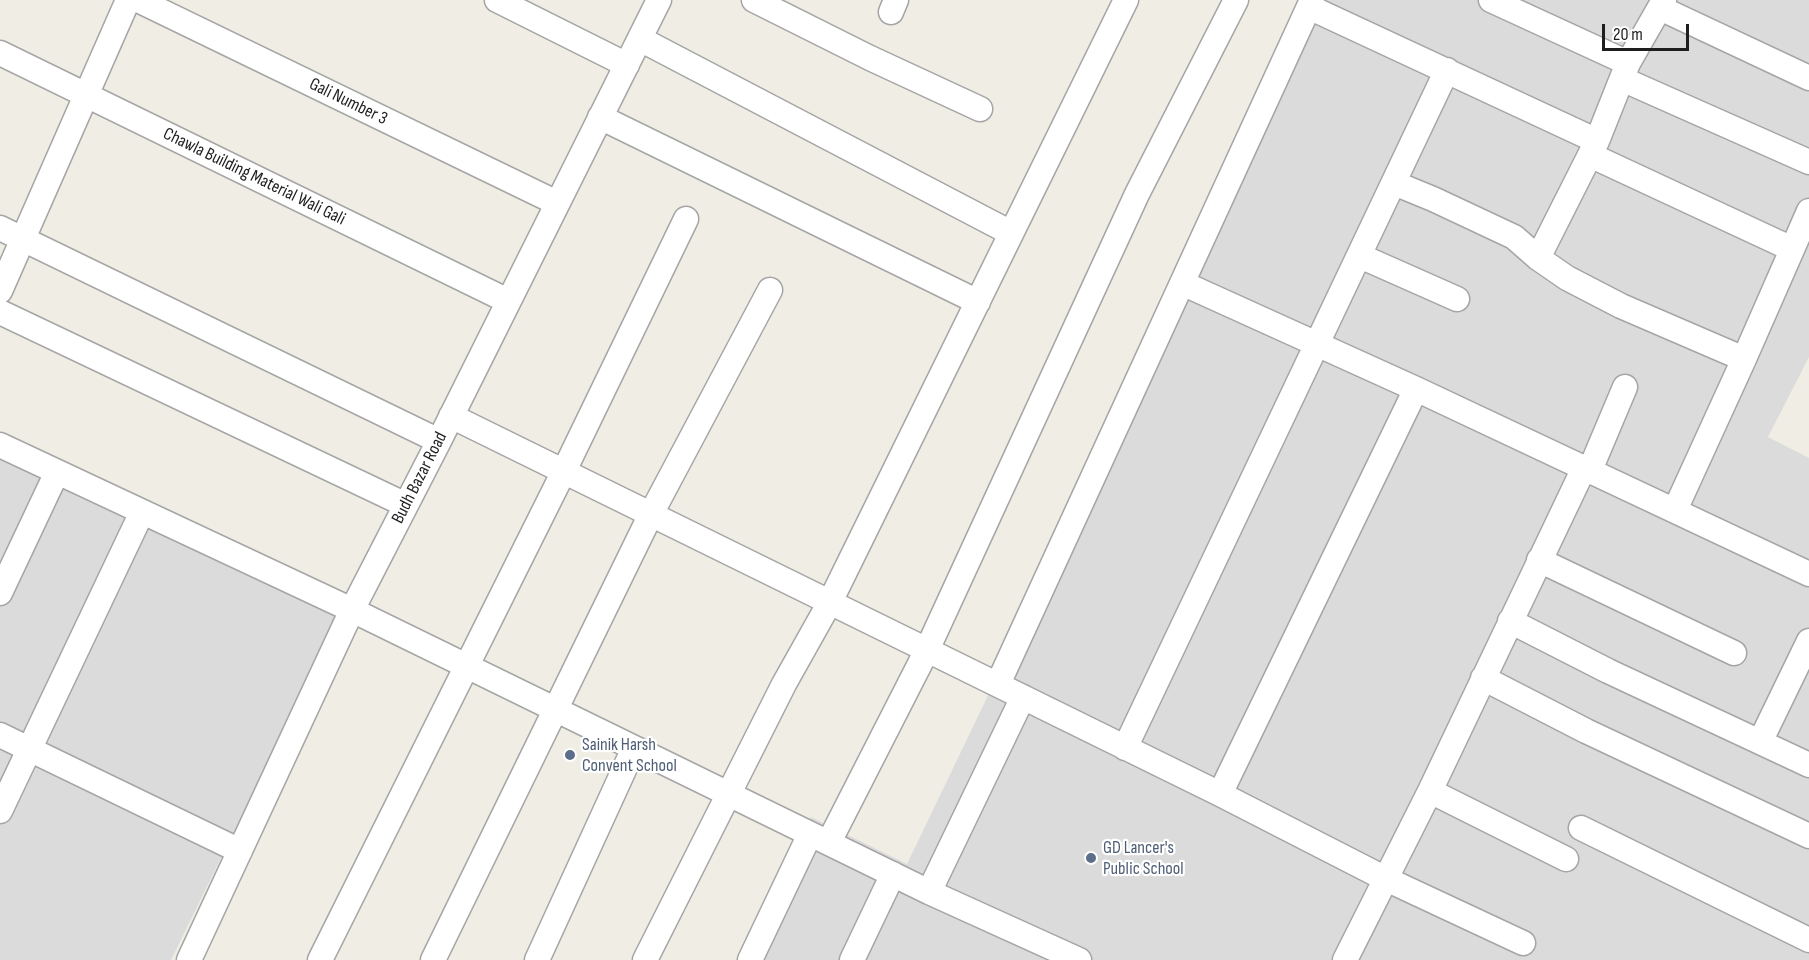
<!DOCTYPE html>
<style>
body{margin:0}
#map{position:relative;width:1809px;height:960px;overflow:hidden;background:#f0eee4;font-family:"Sofia Sans Condensed",sans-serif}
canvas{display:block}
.scale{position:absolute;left:1602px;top:24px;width:87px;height:27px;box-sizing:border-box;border:3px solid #1e1e1e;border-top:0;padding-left:8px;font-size:18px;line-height:21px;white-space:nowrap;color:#1e1e1e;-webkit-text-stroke:4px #fff;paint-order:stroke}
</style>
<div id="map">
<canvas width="1809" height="960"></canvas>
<div class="scale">20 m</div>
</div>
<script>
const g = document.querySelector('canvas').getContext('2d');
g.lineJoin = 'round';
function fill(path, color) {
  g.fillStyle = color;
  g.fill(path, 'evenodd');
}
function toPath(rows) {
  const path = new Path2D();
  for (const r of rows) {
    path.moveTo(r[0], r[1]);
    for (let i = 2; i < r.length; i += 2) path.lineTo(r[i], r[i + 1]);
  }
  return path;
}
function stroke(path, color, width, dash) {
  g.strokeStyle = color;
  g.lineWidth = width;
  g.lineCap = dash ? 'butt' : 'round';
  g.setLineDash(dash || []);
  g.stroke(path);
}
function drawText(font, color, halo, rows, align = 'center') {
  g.font = font + ' "Sofia Sans Condensed",sans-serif';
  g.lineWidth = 4.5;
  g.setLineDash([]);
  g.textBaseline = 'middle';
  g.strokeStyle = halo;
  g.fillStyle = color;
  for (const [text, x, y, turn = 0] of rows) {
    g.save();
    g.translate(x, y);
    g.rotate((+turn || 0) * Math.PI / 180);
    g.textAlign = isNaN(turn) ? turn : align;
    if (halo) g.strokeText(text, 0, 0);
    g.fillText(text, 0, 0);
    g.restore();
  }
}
const residential = toPath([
 [1322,0,1809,0,1809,357,1768,437,1809,458,1809,960,741,960,811,817,907,864],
 [0,434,348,599,171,960,0,960]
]);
const street = toPath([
 [138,0,557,203],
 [497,0,627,65],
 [754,0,870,58,980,109],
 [1491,0,1628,63],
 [1309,7,1597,141],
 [1660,8,1809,78],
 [891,12,896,0],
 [640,39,1011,233],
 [0,53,508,301],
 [1622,79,1809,162],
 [600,117,978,302],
 [1590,155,1792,249],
 [1394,183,1433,199,1514,237,1538,258,1567,278,1621,306,1744,359],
 [0,228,439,441],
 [1360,256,1457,299],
 [1538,258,1597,141,1628,63,1664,0],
 [1182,283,1416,389,1809,574],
 [0,291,128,0],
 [0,312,406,505],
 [451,416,1220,794,1386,879,1523,943],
 [0,445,352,610,929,892,1079,960],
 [1590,470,1625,387],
 [1675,510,1744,359,1809,211],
 [1539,560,1734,653],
 [0,593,57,472],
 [1510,621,1608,671,1809,765],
 [1483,678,1586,731,1809,836],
 [998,684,1312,0],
 [0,735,240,851],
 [1760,742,1809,641],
 [1125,748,1447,70],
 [1430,791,1566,859],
 [1220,794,1416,389],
 [0,811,142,512],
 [1581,828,1809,940],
 [829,842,927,650,1137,194,1236,0],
 [929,892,1023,697],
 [189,960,352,610,439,441,659,0],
 [320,960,564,471,686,219],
 [433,960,651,514,770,290],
 [537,960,634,748],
 [645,960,784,684,830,602,1126,0],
 [750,960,810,834],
 [852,960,893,874],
 [1345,960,1430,791,1584,468]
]);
const markers = [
 [570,755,6,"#5c6f8a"],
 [1091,858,6,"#5c6f8a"]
];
const streetNames = [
 ["Gali Number 3",348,102,26],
 ["Chawla Building Material Wali Gali",254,177,26],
 ["Budh Bazar Road",420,478,-63]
];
const serviceNames = [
 ["Sainik Harsh",582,745],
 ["Convent School",582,766],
 ["GD Lancer's",1103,848],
 ["Public School",1103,869]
];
fill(residential, '#dcdbdb');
stroke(street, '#a5a5a5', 27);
stroke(street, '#fff', 24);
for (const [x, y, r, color] of markers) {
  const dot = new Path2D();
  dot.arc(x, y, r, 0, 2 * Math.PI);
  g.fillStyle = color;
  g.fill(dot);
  stroke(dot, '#fff', 2);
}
drawText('18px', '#1e1e1e', '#fff', streetNames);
drawText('18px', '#4e5e75', '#fff', serviceNames, 'left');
</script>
